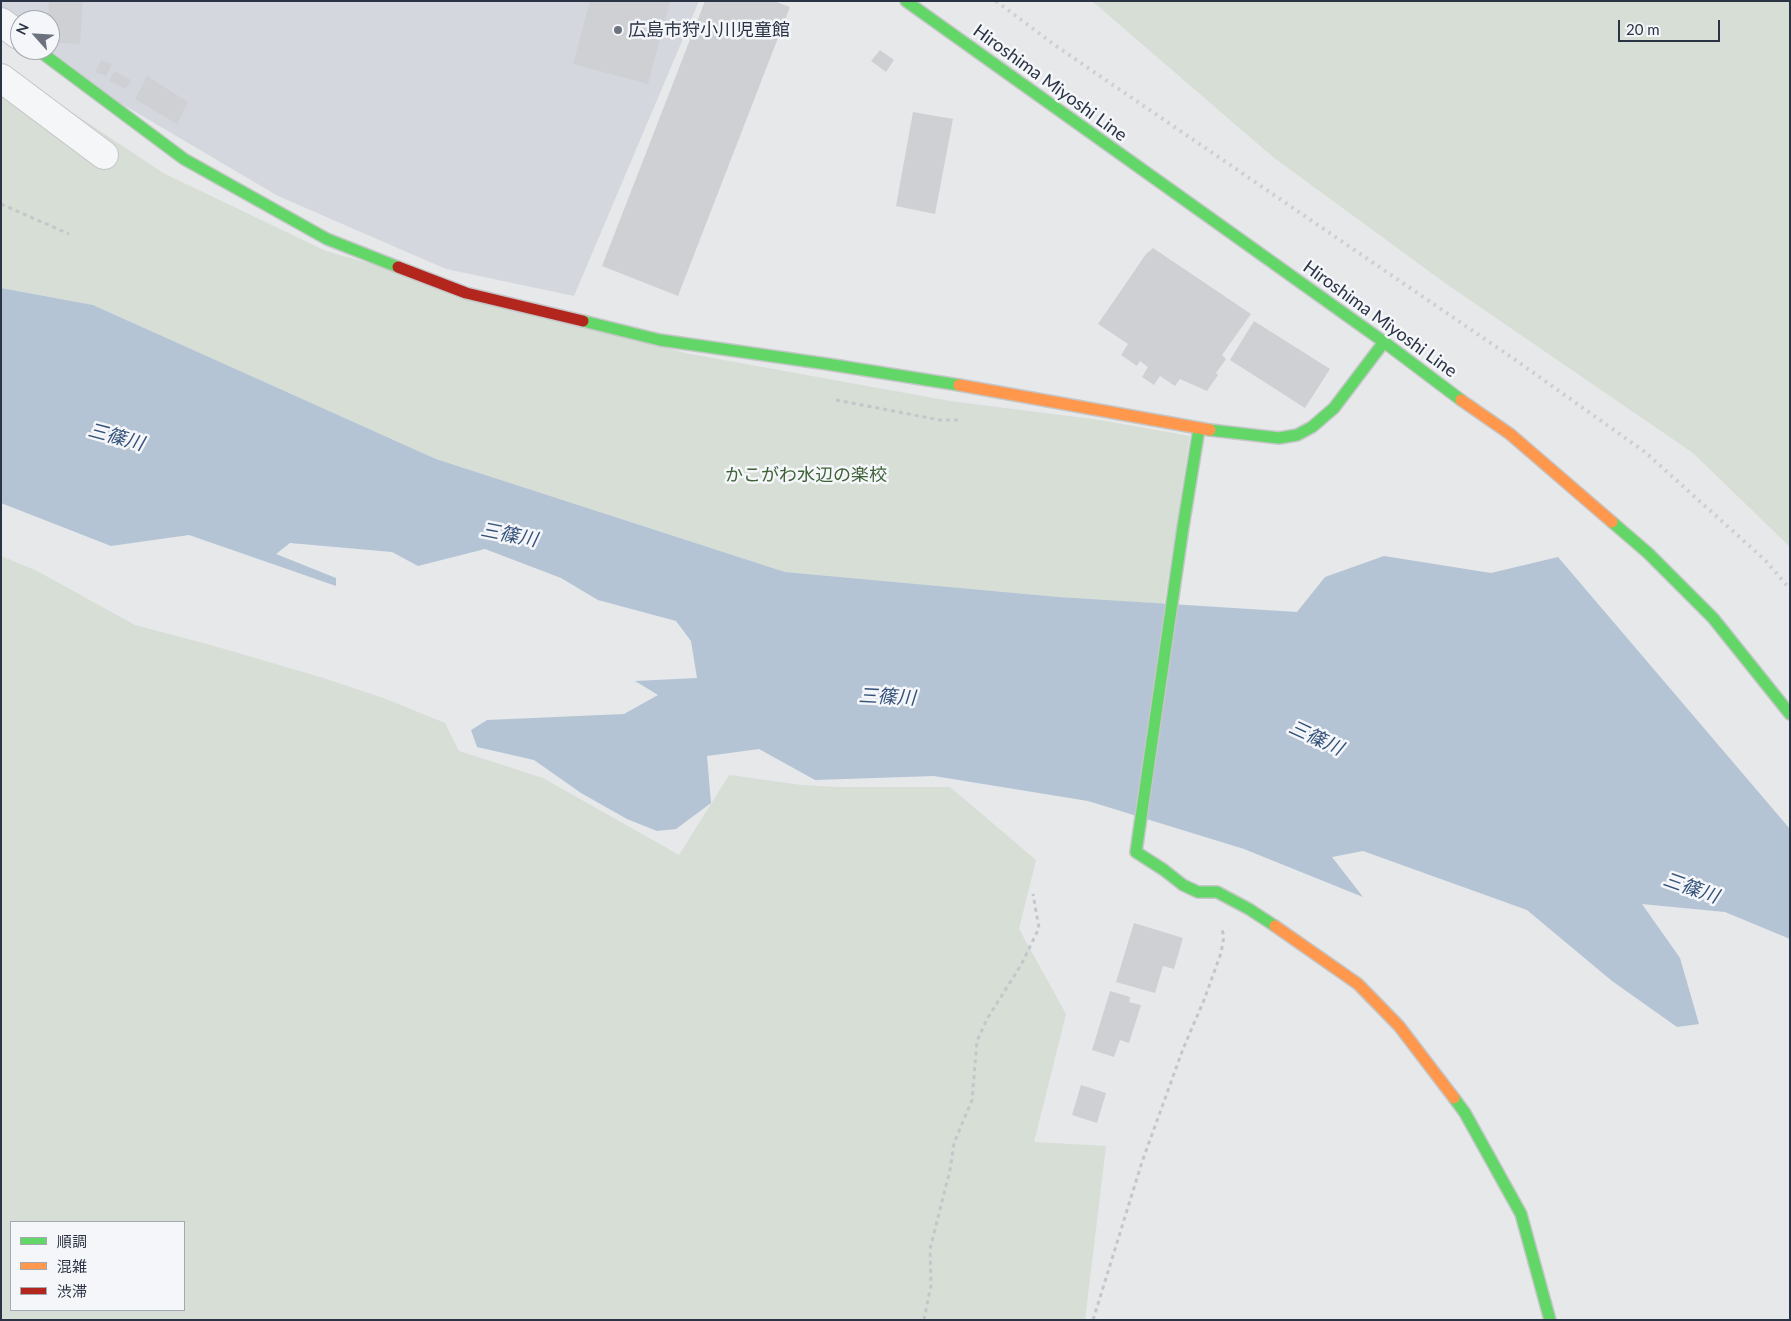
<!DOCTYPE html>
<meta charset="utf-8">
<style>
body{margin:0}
#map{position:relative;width:1791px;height:1321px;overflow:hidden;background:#e6e8ea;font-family:Lato,"Noto Sans JP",sans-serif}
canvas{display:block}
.frame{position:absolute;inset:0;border:2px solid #2b3445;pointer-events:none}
.legend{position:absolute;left:10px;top:1221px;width:175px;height:90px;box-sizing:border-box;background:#f4f6f9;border:1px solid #a4a8b1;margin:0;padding:6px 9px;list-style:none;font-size:15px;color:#2b3445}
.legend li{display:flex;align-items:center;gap:10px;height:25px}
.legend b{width:25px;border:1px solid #a4a8b1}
.north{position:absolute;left:10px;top:10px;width:50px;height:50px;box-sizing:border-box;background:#f4f6f9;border:1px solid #a4a8b1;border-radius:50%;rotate:296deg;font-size:14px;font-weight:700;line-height:20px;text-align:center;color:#2b3445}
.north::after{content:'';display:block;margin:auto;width:18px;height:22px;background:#6c737f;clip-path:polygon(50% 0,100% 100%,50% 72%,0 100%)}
.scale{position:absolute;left:1618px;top:20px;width:102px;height:22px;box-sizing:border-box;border:2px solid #2b3445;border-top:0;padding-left:6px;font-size:15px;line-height:18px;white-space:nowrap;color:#2b3445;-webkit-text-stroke:4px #f4f6f9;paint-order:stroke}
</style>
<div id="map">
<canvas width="1791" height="1321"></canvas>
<div class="frame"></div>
<ul class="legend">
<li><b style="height:6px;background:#63d668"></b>順調</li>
<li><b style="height:6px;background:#ff974d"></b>混雑</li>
<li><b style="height:6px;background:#b3261e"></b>渋滞</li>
</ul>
<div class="north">N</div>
<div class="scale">20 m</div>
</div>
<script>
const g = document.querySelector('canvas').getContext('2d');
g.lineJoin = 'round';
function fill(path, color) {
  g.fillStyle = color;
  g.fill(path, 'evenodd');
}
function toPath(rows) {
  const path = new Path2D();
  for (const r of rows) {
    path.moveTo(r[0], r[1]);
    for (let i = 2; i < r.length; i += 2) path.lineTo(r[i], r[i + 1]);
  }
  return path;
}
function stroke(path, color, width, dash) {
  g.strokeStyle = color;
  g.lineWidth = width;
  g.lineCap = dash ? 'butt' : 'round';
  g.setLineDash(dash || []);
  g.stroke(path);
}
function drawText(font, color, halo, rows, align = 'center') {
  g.font = font + ' Lato,"Noto Sans JP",sans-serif';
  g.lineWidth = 5;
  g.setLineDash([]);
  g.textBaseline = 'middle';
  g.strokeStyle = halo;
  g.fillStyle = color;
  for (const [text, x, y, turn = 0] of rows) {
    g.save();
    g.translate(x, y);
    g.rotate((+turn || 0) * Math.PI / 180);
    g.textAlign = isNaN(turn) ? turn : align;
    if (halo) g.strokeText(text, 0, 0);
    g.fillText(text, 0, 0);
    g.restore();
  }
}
const built = toPath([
 [1,1,699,1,574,296,446,269,278,196,117,101,50,50,50,20,20,20,1,11]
]);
const green = toPath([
 [1092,1,1790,1,1790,547,1693,453,1445,283,1273,157],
 [1,65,163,173,326,251,685,353,950,401,1100,420,1190,436,1164,604,1059,597,785,572,436,459,93,305,1,288],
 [1,556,37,571,135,625,214,646,320,677,386,699,445,723,459,751,543,778,679,855,729,775,802,785,837,787,950,787,1036,860,1019,929,1066,1014,1034,1142,1106,1146,1085,1320,1,1320],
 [11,1222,184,1222,184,1310,11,1310]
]);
const water = toPath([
 [1,288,93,305,436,459,785,572,1059,597,1297,612,1325,577,1384,556,1491,573,1558,557,1790,829,1790,939,1725,912,1642,904,1680,958,1699,1024,1677,1027,1612,981,1527,910,1363,851,1332,857,1363,897,1244,849,1088,801,934,776,815,780,759,749,707,756,711,803,676,829,657,831,627,819,581,793,534,760,477,747,471,730,487,720,624,714,658,695,635,681,697,678,691,641,676,621,598,600,561,578,485,549,418,566,392,552,290,543,276,554,336,578,336,586,189,535,111,546,1,503]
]);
const building = toPath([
 [49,1,83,1,80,44,50,42,50,20,48,20],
 [590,1,670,1,648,84,573,64],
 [705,1,774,1,790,7,678,296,602,266],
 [880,50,894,60,886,72,871,61],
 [101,60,112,64,106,76,95,72],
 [114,71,131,80,126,89,109,81],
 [147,76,188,102,177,124,135,99],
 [913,112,953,119,935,214,896,206],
 [1153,248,1251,314,1222,355,1226,359,1216,373,1218,375,1207,391,1180,379,1175,386,1160,376,1154,385,1142,377,1148,367,1140,361,1137,366,1121,355,1128,344,1098,324,1146,254],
 [1254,321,1330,369,1305,408,1230,360],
 [1134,923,1183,938,1174,969,1163,966,1155,993,1116,982],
 [1110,991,1130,997,1129,1002,1141,1005,1129,1043,1120,1040,1114,1057,1092,1050],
 [1081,1085,1106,1093,1097,1123,1072,1115]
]);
const path = toPath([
 [1,204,69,234],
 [836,400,940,420,958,420],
 [924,1320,931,1285,930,1249,950,1170,954,1143,972,1100,977,1041,987,1019,1021,965,1039,928,1033,894],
 [1093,1320,1142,1162,1183,1049,1204,1000,1221,953,1224,936,1222,930]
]);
const street = toPath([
 [1,22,20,36],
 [1,78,104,155]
]);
const fast = toPath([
 [906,1,1384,342,1461,400],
 [38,50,184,159,327,239,398,267],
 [583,321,660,340,827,364,959,385],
 [1199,429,1183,527,1136,852,1164,870,1183,885,1198,892,1217,892,1249,909,1275,926],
 [1210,430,1279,438,1297,435,1312,427,1334,408,1384,342],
 [1612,522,1648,553,1713,618,1790,714],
 [1454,1098,1465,1113,1521,1214,1550,1320]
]);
const slow = toPath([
 [959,385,1210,430],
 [1461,400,1510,434,1612,522],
 [1275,926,1358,984,1399,1026,1454,1098]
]);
const jam = toPath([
 [398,267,466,293,583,321]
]);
const rail = toPath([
 [996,1,1056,46,1514,359,1645,452,1765,560,1790,589]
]);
const markers = [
 [618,30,5,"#6c737f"]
];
const poiNames = [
 ["広島市狩小川児童館",628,30]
];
const streetNames = [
 ["Hiroshima Miyoshi Line",1050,83,36],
 ["Hiroshima Miyoshi Line",1380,319,36]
];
const parkNames = [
 ["かこがわ水辺の楽校",806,475]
];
const waterNames = [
 ["三篠川",116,437,15],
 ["三篠川",509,535,11],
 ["三篠川",887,697,3],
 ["三篠川",1316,738,25],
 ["三篠川",1691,888,19]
];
fill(built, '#d4d7dd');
fill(green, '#d6ded6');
fill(water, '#b4c4d5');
fill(building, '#ced0d3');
stroke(street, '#c4c6c8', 30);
stroke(fast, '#c4c6c8', 14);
stroke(slow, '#c4c6c8', 14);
stroke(jam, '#c4c6c8', 14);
stroke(path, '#c5c6ca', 3, [4, 4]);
stroke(street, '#f5f6f7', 28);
stroke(fast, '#63d668', 11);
stroke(slow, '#ff974d', 11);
stroke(jam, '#b3261e', 11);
stroke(rail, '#cecfd2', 4, [2.5, 5]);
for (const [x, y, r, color] of markers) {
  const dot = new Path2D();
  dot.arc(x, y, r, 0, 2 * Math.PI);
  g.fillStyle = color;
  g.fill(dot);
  stroke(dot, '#f4f6f9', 2);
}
drawText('18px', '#2b3445', '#f4f6f9', poiNames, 'left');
drawText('18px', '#2b3445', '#f4f6f9', streetNames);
drawText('18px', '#3f6138', '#f4f6f9', parkNames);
drawText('italic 19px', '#34527a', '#f4f6f9', waterNames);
</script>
